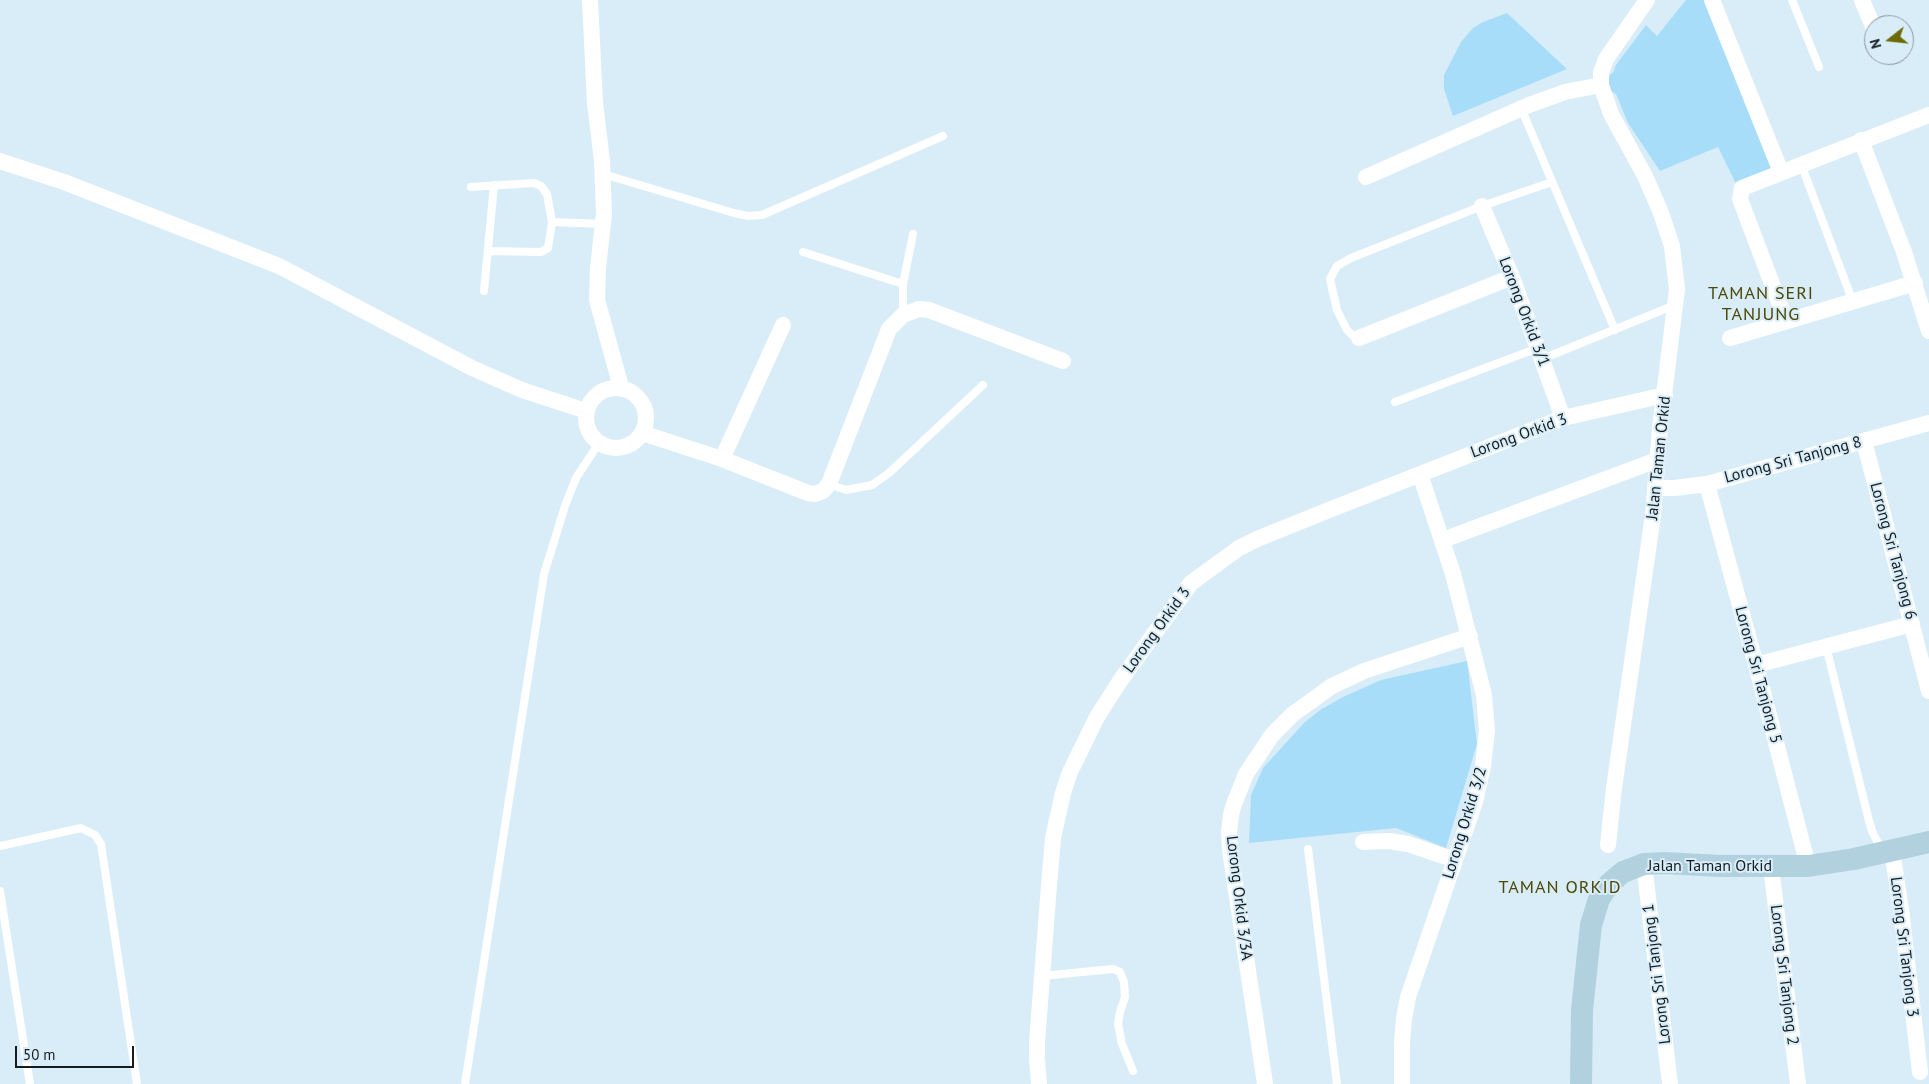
<!DOCTYPE html>
<style>
body{margin:0}
#map{position:relative;width:1929px;height:1084px;overflow:hidden;background:#d9edf8;font-family:"PT Sans",sans-serif}
canvas{display:block}
.north{position:absolute;left:1864px;top:15px;width:50px;height:50px;box-sizing:border-box;background:#d9edf8;border:1px solid #8b99a2;border-radius:50%;rotate:254deg;font-size:14px;font-weight:700;line-height:20px;text-align:center;color:#151c20}
.north::after{content:'';display:block;margin:auto;width:18px;height:22px;background:#6e6a06;clip-path:polygon(50% 0,100% 100%,50% 72%,0 100%)}
.scale{position:absolute;left:15px;top:1046px;width:119px;height:22px;box-sizing:border-box;border:2px solid #151c20;border-top:0;padding-left:6px;font-size:15px;line-height:18px;white-space:nowrap;color:#151c20;-webkit-text-stroke:4px #d9edf8;paint-order:stroke}
</style>
<div id="map">
<canvas width="1929" height="1084"></canvas>
<div class="north">N</div>
<div class="scale">50 m</div>
</div>
<script>
const g = document.querySelector('canvas').getContext('2d');
g.lineJoin = 'round';
function fill(path, color) {
  g.fillStyle = color;
  g.fill(path, 'evenodd');
}
function toPath(rows) {
  const path = new Path2D();
  for (const r of rows) {
    if (r.length === 3) {
      path.moveTo(r[0] + r[2], r[1]);
      path.arc(r[0], r[1], r[2], 0, 2 * Math.PI);
      continue;
    }
    path.moveTo(r[0], r[1]);
    for (let i = 2; i < r.length; i += 2) path.lineTo(r[i], r[i + 1]);
  }
  return path;
}
function stroke(path, color, width, dash) {
  g.strokeStyle = color;
  g.lineWidth = width;
  g.lineCap = dash ? 'butt' : 'round';
  g.setLineDash(dash || []);
  g.stroke(path);
}
function drawText(font, color, halo, rows, align = 'center') {
  g.font = font + ' "PT Sans",sans-serif';
  g.lineWidth = 4;
  g.setLineDash([]);
  g.textBaseline = 'middle';
  g.strokeStyle = halo;
  g.fillStyle = color;
  for (const [text, x, y, turn = 0] of rows) {
    g.save();
    g.translate(x, y);
    g.rotate((+turn || 0) * Math.PI / 180);
    g.textAlign = isNaN(turn) ? turn : align;
    if (halo) g.strokeText(text, 0, 0);
    g.fillText(text, 0, 0);
    g.restore();
  }
}
const green = toPath([
 [1686,0,1708,0,1776,167,1736,184,1718,147,1660,171,1628,123,1616,94,1601,85,1614,71,1616,65,1646,25,1657,36],
 [1507,13,1567,69,1453,116,1444,89,1444,75,1461,42,1473,28,1483,22],
 [1467,661,1477,744,1446,848,1396,828,1249,843,1251,795,1263,768,1304,723,1320,710,1343,697,1381,680]
]);
const lane = toPath([
 [1792,0,1819,67],
 [1521,108,1615,330],
 [1801,164,1853,302],
 [603,174,734,213,748,216,762,215,943,136],
 [471,187,534,183,541,186,547,194,552,222,548,248,541,252,488,251],
 [552,222,603,224],
 [803,252,903,284],
 [484,291,494,185],
 [903,315,903,284,913,234],
 [1359,338,1352,335,1347,330,1337,310,1330,279,1337,266,1351,258,1482,206,1552,182],
 [1542,359,1675,305],
 [1395,402,1538,348],
 [829,484,846,490,872,485,889,473,983,385],
 [1826,646,1869,821,1872,831,1882,851],
 [0,846,81,828,95,835,101,844,137,1084],
 [1308,849,1337,1084],
 [0,891,30,1084],
 [1042,976,1113,969,1120,972,1124,982,1125,997,1120,1012,1118,1024,1122,1044,1133,1071],
 [465,1084,544,574,565,506,576,478,599,443]
]);
const street = toPath([
 [590,0,595,103,602,161,604,214,598,268,597,300,621,387],
 [1712,0,1781,172],
 [1862,0,1874,29],
 [1861,140,1904,252,1929,331],
 [0,161,64,182,279,266,472,368,522,390,586,411],
 [1366,177,1529,105,1565,92,1601,85],
 [1482,206,1512,277,1563,418],
 [1786,321,1740,199,1742,188,1929,115],
 [1359,338,1512,277],
 [1730,338,1915,283],
 [616,418,30],
 [642,433,722,459,808,493,815,494,823,491,829,484,889,329,903,315,919,309,929,310,1063,361],
 [1864,441,1929,691],
 [722,459,783,325],
 [1707,484,1756,665,1808,866],
 [1656,488,1674,488,1707,484,1929,423],
 [1443,540,1657,460],
 [1756,665,1912,624],
 [1363,842,1389,841,1408,844,1455,860],
 [1608,845,1614,788,1653,515,1660,428,1677,289,1672,246,1661,213,1645,176,1611,114,1601,85,1601,73,1606,59,1647,0],
 [1892,851,1901,910,1920,1072],
 [1644,864,1670,1084],
 [1771,867,1798,1084],
 [1039,1084,1037,1059,1037,1042,1049,885,1053,838,1063,793,1070,772,1097,717,1120,681,1191,583,1239,548,1257,539,1329,510,1563,418,1665,395],
 [1265,1084,1230,850,1229,831,1231,815,1234,804,1246,774,1272,735,1293,714,1332,686,1364,671,1470,636],
 [1402,1084,1402,1042,1404,1019,1408,997,1475,802,1483,766,1487,731,1484,695,1453,574,1420,474]
]);
const secondary = toPath([
 [1581,1084,1582,1010,1591,925,1599,899,1609,884,1623,872,1644,864,1665,863,1720,866,1808,866,1854,859,1929,842]
]);
const streetNames = [
 ["Lorong Orkid 3/1",1524,312,69],
 ["Lorong Orkid 3",1519,436,-20],
 ["Jalan Taman Orkid",1659,458,-84],
 ["Lorong Sri Tanjong 8",1793,460,-15],
 ["Lorong Sri Tanjong 6",1893,551,75],
 ["Lorong Orkid 3",1157,630,-54],
 ["Lorong Sri Tanjong 5",1758,675,75],
 ["Lorong Orkid 3/2",1465,823,-73],
 ["Jalan Taman Orkid",1710,866],
 ["Lorong Orkid 3/3A",1239,898,83],
 ["Lorong Sri Tanjong 3",1904,947,83],
 ["Lorong Sri Tanjong 1",1657,974,-97],
 ["Lorong Sri Tanjong 2",1784,975,83]
];
const neighbourhoodNames = [
 ["TAMAN SERI",1761,294],
 ["TANJUNG",1761,315],
 ["TAMAN ORKID",1560,888]
];
fill(green, '#a7ddf9');
stroke(lane, '#fff', 8);
stroke(street, '#fff', 16);
stroke(secondary, '#b1d1df', 22);
drawText('16px', '#151c20', '#d9edf8', streetNames);
g.letterSpacing = '1px';
drawText('18px', '#4b4808', '#d9edf8', neighbourhoodNames);
g.letterSpacing = '0px';
</script>
